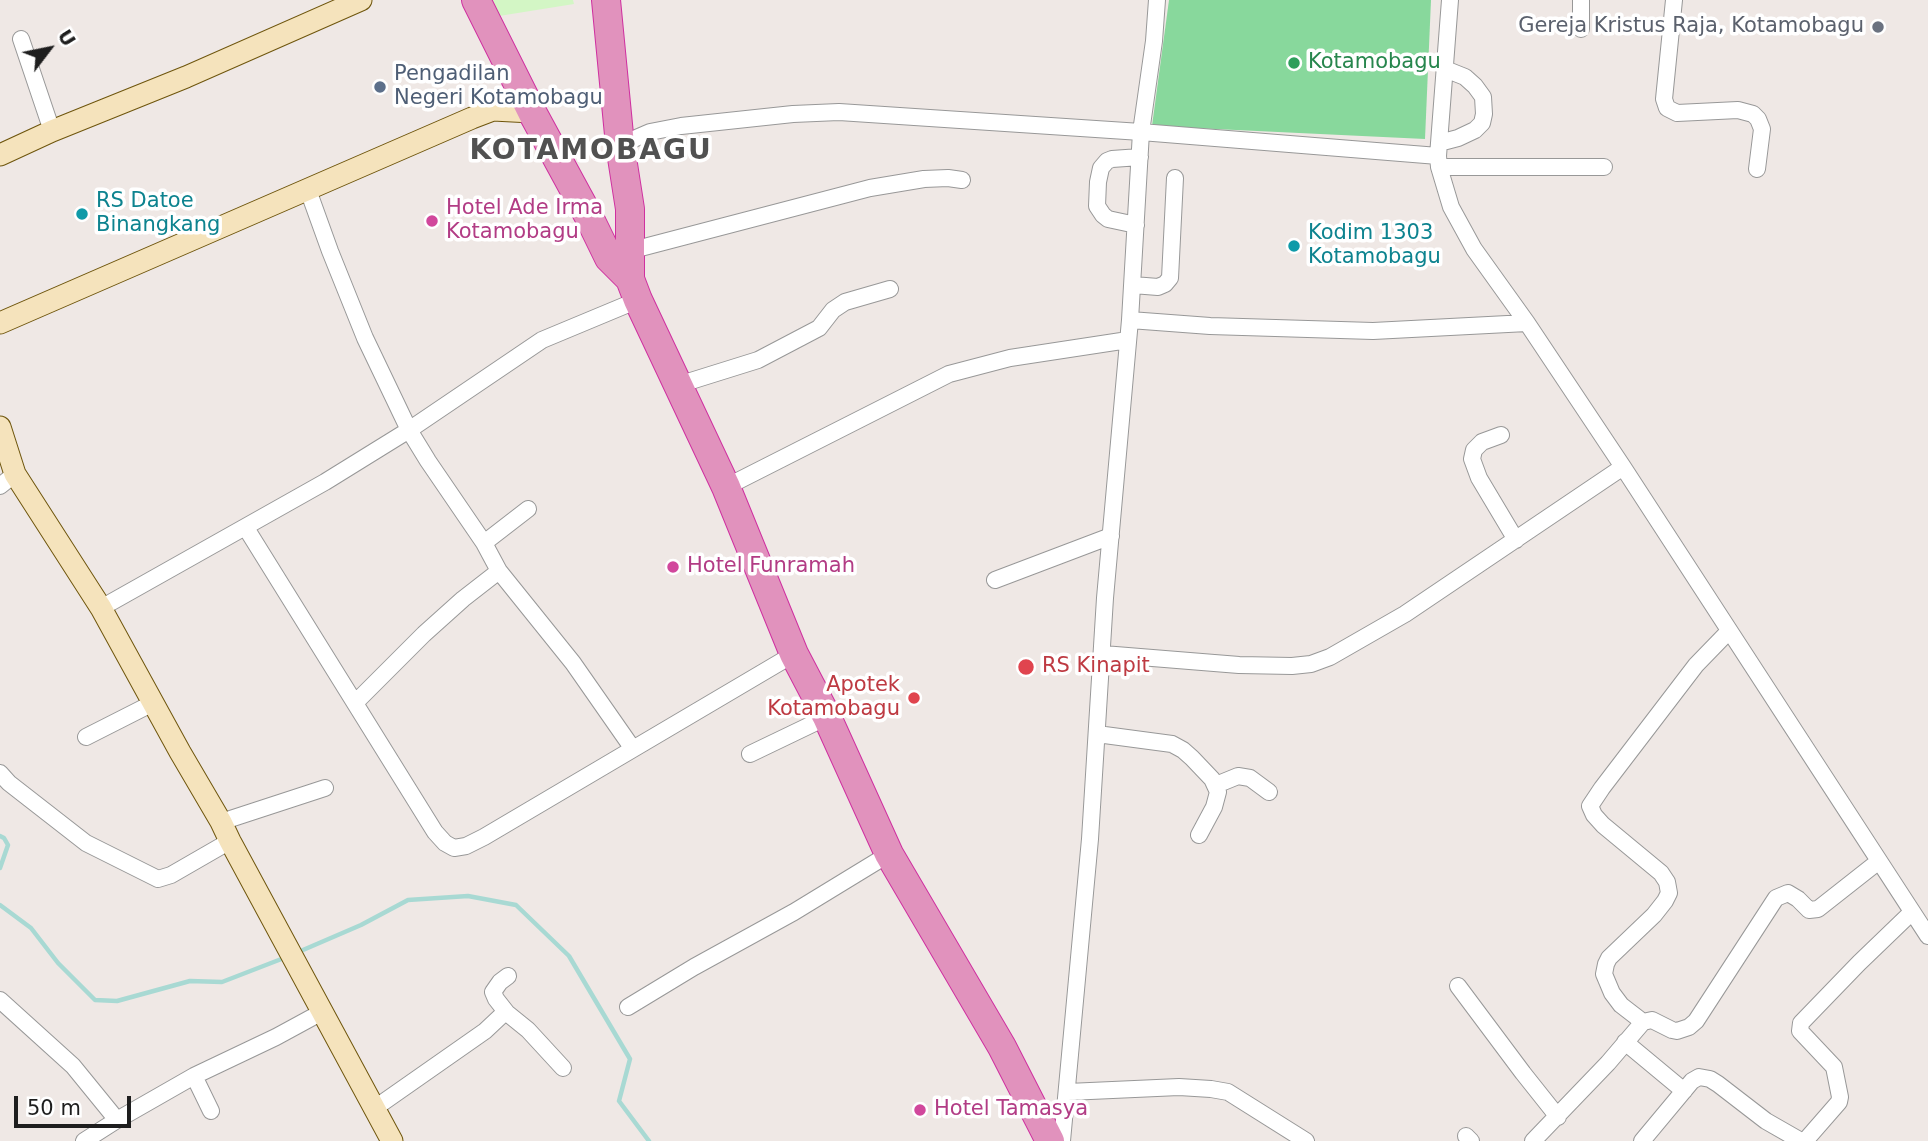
<!DOCTYPE html>
<style>
body{margin:0}
#map{position:relative;width:1928px;height:1141px;overflow:hidden;background:#efe8e5;font-family:"DejaVu Sans",sans-serif}
canvas{display:block}
.north{position:absolute;left:14px;top:14px;width:70px;height:70px;-webkit-text-stroke:5px #fff;paint-order:stroke;rotate:58deg;font-size:19px;font-weight:700;line-height:28px;text-align:center;color:#1e1e1e}
.north::after{content:'';display:block;margin:auto;width:24px;height:32px;background:#1e1e1e;clip-path:polygon(50% 0,100% 100%,50% 72%,0 100%)}
.scale{position:absolute;left:14px;top:1096px;width:117px;height:32px;box-sizing:border-box;border:4px solid #1e1e1e;border-top:0;padding-left:9px;font-size:21px;line-height:24px;white-space:nowrap;color:#1e1e1e;-webkit-text-stroke:5px #fff;paint-order:stroke}
</style>
<div id="map">
<canvas width="1928" height="1141"></canvas>
<div class="north">U</div>
<div class="scale">50 m</div>
</div>
<script>
const g = document.querySelector('canvas').getContext('2d');
g.lineJoin = 'round';
function fill(path, color) {
  g.fillStyle = color;
  g.fill(path, 'evenodd');
}
function toPath(rows) {
  const path = new Path2D();
  for (const r of rows) {
    path.moveTo(r[0], r[1]);
    for (let i = 2; i < r.length; i += 2) path.lineTo(r[i], r[i + 1]);
  }
  return path;
}
function stroke(path, color, width, dash) {
  g.strokeStyle = color;
  g.lineWidth = width;
  g.lineCap = dash ? 'butt' : 'round';
  g.setLineDash(dash || []);
  g.stroke(path);
}
function drawText(font, color, halo, rows, align = 'center') {
  g.font = font + ' "DejaVu Sans",sans-serif';
  g.lineWidth = 7;
  g.setLineDash([]);
  g.textBaseline = 'middle';
  g.strokeStyle = halo;
  g.fillStyle = color;
  for (const [text, x, y, turn = 0] of rows) {
    g.save();
    g.translate(x, y);
    g.rotate((+turn || 0) * Math.PI / 180);
    g.textAlign = isNaN(turn) ? turn : align;
    if (halo) g.strokeText(text, 0, 0);
    g.fillText(text, 0, 0);
    g.restore();
  }
}
const park = toPath([
 [492,0,573,0,574,4,499,16]
]);
const pitch = toPath([
 [1169,0,1431,0,1425,139,1152,126]
]);
const stream = toPath([
 [0,836,4,838,8,845,0,868],
 [0,905,31,928,58,963,95,1000,117,1001,190,981,222,982,284,958],
 [296,953,361,925,408,900,468,896,516,905,569,956,630,1059,619,1101,649,1141]
]);
const street = toPath([
 [1450,0,1438,156,1439,167,1451,207,1474,249,1527,323,1623,467,1928,936],
 [1674,0,1664,99,1667,108,1677,113,1738,110,1753,114,1758,119,1762,129,1757,169],
 [1581,29,1581,0],
 [21,39,52,131],
 [1439,143,1458,138,1475,130,1482,123,1484,114,1483,97,1475,86,1465,77,1445,69],
 [620,145,650,132,681,126,793,114,839,112,1141,132,1438,156],
 [1439,167,1604,167],
 [308,190,330,251,365,338,409,430,428,461,484,543,499,571,573,663,633,749],
 [1136,225,1108,219,1103,215,1097,206,1098,182,1101,168,1107,161,1112,159,1140,157],
 [629,251,870,188,924,179,948,178,962,180],
 [1133,285,1158,287,1165,284,1170,278,1175,178],
 [1130,320,1210,326,1373,331,1527,323],
 [678,385,758,360,819,328,833,310,845,302,890,289],
 [1501,435,1482,442,1474,450,1472,459,1479,478,1516,540],
 [0,486,15,474],
 [726,487,949,374,1010,358,1128,340],
 [246,528,435,832,445,843,454,848,466,846,484,837,794,654],
 [484,543,528,509],
 [995,580,1111,536],
 [101,608,325,482,409,430,542,340,638,300],
 [1103,654,1239,665,1292,666,1311,664,1330,657,1405,614,1623,467],
 [355,703,424,634,463,599,499,571],
 [1097,734,1172,744,1183,750,1192,758,1212,779,1218,792,1214,807,1199,835],
 [86,737,153,703],
 [750,754,827,717],
 [0,773,9,783,86,843,158,879,171,875,230,841],
 [1216,785,1238,776,1250,778,1269,792],
 [221,822,325,788],
 [1458,986,1523,1073,1558,1117],
 [0,1000,73,1066,117,1120],
 [628,1007,694,967,794,912,889,854],
 [507,1013,496,999,493,992,500,982,508,976],
 [1643,1022,1621,1005,1612,993,1604,974,1606,964,1609,958,1654,915,1665,901,1669,893,1667,882,1661,873,1603,825,1594,815,1590,806,1602,788,1696,665,1729,631],
 [1625,1042,1684,1091],
 [194,1076,211,1111],
 [1068,1092,1179,1087,1211,1089,1228,1092,1306,1141],
 [375,1108,485,1031,502,1015,507,1013,528,1030,563,1068],
 [1466,1136,1471,1141],
 [84,1141,117,1120,194,1076,276,1037,322,1012],
 [1062,1141,1090,839,1105,598,1130,320,1141,132,1154,41,1157,0],
 [1533,1141,1608,1063,1643,1022,1652,1020,1672,1030,1677,1031,1689,1027,1696,1021,1776,898,1788,893,1798,899,1809,910,1818,909,1879,861],
 [1642,1141,1692,1081,1699,1077,1710,1079,1718,1084,1766,1121,1801,1141],
 [1805,1141,1839,1102,1840,1097,1834,1067,1800,1031,1801,1023,1859,963,1912,912]
]);
const secondary = toPath([
 [0,155,52,131,186,77,361,0],
 [0,323,472,118,493,110,532,112],
 [0,427,15,474,101,608,180,752,221,822,230,841,392,1141]
]);
const highway = toPath([
 [476,0,532,112,588,215,609,258,630,279,638,300,726,487,794,654,827,717,889,854,1002,1047,1050,1141],
 [606,0,620,145,630,209,630,279]
]);
const markers = [
 [1878,27,7,"#6b7280"],
 [1294,63,7,"#2e9e5b"],
 [380,87,7,"#5c6f8a"],
 [82,214,7,"#0f9aa8"],
 [432,221,7,"#d1479c"],
 [1294,246,7,"#0f9aa8"],
 [673,567,7,"#d1479c"],
 [1026,667,9,"#e0444e"],
 [914,698,7,"#e0444e"],
 [920,1110,7,"#d1479c"]
];
const worshipNames = [
 ["Gereja Kristus Raja, Kotamobagu",1864,27]
];
const leisureNames = [
 ["Kotamobagu",1308,63]
];
const serviceNames = [
 ["Pengadilan",394,75],
 ["Negeri Kotamobagu",394,99]
];
const cultureNames = [
 ["RS Datoe",96,202],
 ["Binangkang",96,226],
 ["Kodim 1303",1308,234],
 ["Kotamobagu",1308,258]
];
const hotelNames = [
 ["Hotel Ade Irma",446,209],
 ["Kotamobagu",446,233],
 ["Hotel Funramah",687,567],
 ["Hotel Tamasya",934,1110]
];
const healthNames = [
 ["RS Kinapit",1042,667],
 ["Apotek",900,686,"right"],
 ["Kotamobagu",900,710,"right"]
];
const districtNames = [
 ["KOTAMOBAGU",591,152]
];
fill(park, '#d3f6c5');
fill(pitch, '#88d89c');
stroke(stream, '#a8d9d3', 4.5);
stroke(street, '#989898', 18);
stroke(secondary, '#6e550c', 23);
stroke(highway, '#cf30a0', 30);
stroke(street, '#fff', 16);
stroke(secondary, '#f5e3bc', 21);
stroke(highway, '#e192bd', 28);
for (const [x, y, r, color] of markers) {
  const dot = new Path2D();
  dot.arc(x, y, r, 0, 2 * Math.PI);
  g.fillStyle = color;
  g.fill(dot);
  stroke(dot, '#fff', 2.5);
}
drawText('21px', '#5b616d', '#fff', worshipNames, 'right');
drawText('21px', '#27864d', '#fff', leisureNames, 'left');
drawText('21px', '#4e5e75', '#fff', serviceNames, 'left');
drawText('21px', '#0d838f', '#fff', cultureNames, 'left');
drawText('21px', '#b23c85', '#fff', hotelNames, 'left');
drawText('21px', '#be3a42', '#fff', healthNames, 'left');
g.letterSpacing = '2px';
drawText('bold 28px', '#515151', '#fff', districtNames);
g.letterSpacing = '0px';
</script>
